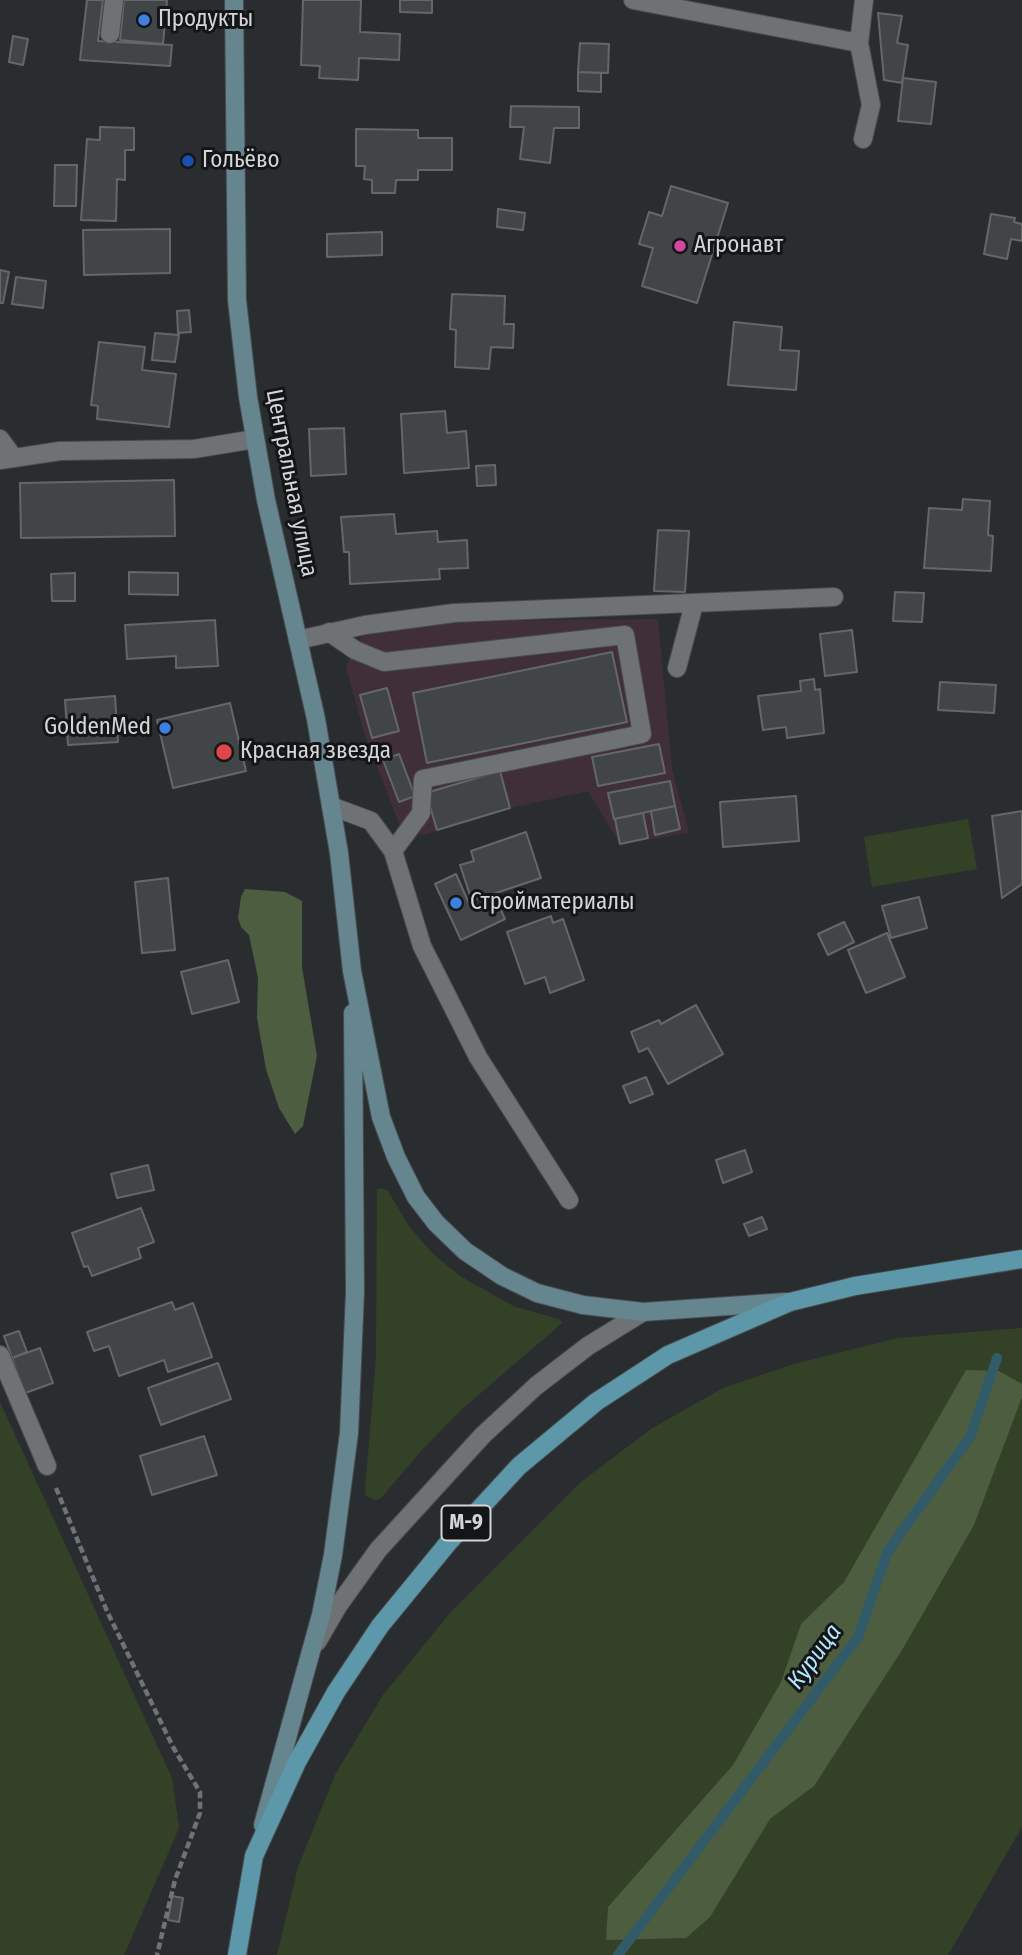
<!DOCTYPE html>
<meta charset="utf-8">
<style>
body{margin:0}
canvas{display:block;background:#2a2d30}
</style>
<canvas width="1022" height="1955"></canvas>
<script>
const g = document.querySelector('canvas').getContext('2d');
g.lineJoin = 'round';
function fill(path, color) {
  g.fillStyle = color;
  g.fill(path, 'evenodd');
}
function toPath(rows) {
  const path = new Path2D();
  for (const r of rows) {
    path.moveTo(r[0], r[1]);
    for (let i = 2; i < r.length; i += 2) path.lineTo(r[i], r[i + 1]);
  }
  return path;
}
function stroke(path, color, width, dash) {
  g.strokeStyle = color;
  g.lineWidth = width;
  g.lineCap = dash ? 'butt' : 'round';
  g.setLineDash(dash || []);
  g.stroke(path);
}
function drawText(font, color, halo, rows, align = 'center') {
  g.font = font + ' "Fira Sans Condensed",sans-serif';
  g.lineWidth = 6;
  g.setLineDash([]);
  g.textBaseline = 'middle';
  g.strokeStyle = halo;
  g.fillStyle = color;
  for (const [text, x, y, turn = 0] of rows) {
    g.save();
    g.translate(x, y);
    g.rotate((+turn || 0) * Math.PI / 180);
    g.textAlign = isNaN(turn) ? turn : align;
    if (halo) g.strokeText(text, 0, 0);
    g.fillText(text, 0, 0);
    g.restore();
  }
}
const commercial = toPath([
 [658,619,672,769,689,833,620,844,588,791,510,808,423,835,400,826,364,733,346,666,363,634,470,621]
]);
const green = toPath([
 [968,819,977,869,872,887,864,837],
 [381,1188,388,1191,408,1225,432,1253,460,1276,515,1307,559,1319,562,1323,461,1410,420,1452,381,1498,376,1500,366,1496,365,1490,376,1359,377,1190],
 [1022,1328,1022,1827,948,1955,277,1955,298,1867,335,1775,383,1695,451,1612,581,1482,651,1429,723,1388,794,1364,898,1338],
 [0,1402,172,1778,179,1828,124,1955,0,1955]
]);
const forest = toPath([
 [245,889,285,892,302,901,302,967,317,1056,303,1126,295,1134,279,1108,266,1069,257,1018,258,978,249,935,241,927,238,918,241,897],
 [966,1370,999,1371,1022,1384,1022,1397,974,1525,902,1650,814,1786,770,1819,710,1917,686,1938,606,1940,608,1907,733,1765,781,1682,801,1624,844,1582]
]);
const stream = toPath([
 [618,1955,858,1637,888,1551,970,1437,997,1358]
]);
const building = toPath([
 [87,0,103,0,98,41,172,45,170,66,80,60,87,0],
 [124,0,167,0,163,44,120,40,124,0],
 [303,0,361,0,360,32,400,34,399,60,359,58,358,80,319,78,320,66,301,65,303,0],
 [400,0,432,0,432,13,400,12,400,0],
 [878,13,902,16,897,43,908,45,902,83,884,80,878,13],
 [13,36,28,39,23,65,9,62,13,36],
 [580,43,609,44,608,73,578,72,580,43],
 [578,72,601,73,601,92,578,91,578,72],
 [903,78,936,82,931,124,898,121,903,78],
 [511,106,579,107,579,128,554,128,550,163,520,159,524,127,510,127,511,106],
 [100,127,134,128,134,150,125,150,125,180,117,179,116,221,81,220,87,139,100,140,100,127],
 [356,129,418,130,418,138,452,138,452,170,418,170,418,180,396,180,395,193,372,193,372,180,364,179,365,166,356,166,356,129],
 [55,165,77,165,76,206,54,206,55,165],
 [671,186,728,203,697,303,642,286,653,248,639,244,649,212,662,216,671,186],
 [498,209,525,213,523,230,497,227,498,209],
 [991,214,1015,218,1014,222,1022,224,1022,241,1011,239,1007,259,984,254,991,214],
 [170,229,170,273,84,275,83,230,170,229],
 [382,232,382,255,327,257,327,234,382,232],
 [0,270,9,272,3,303,0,303,0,270],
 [16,277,46,281,43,308,12,304,16,277],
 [452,294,505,296,504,324,514,324,513,348,491,347,489,369,455,367,456,330,450,329,452,294],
 [189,310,191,332,178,333,177,311,189,310],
 [734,322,782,327,780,350,799,351,796,390,728,385,734,322],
 [155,333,179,335,175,362,152,360,155,333],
 [99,342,145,347,142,370,176,374,169,427,97,419,98,406,91,405,99,342],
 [445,411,447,433,466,431,469,468,404,473,401,414,445,411],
 [344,428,346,474,311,476,309,429,344,428],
 [495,465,496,485,477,486,476,466,495,465],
 [174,480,175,536,21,538,20,483,174,480],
 [963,499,990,501,988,535,993,536,991,571,924,568,929,508,962,510,963,499],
 [394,514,396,534,437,531,438,542,467,540,468,568,439,569,440,579,350,584,349,552,344,552,341,517,394,514],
 [658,530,689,531,685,592,654,591,658,530],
 [129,572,178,573,178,595,129,594,129,572],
 [75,573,75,601,52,601,51,574,75,573],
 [895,592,924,593,922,622,893,621,895,592],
 [215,620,218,666,176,668,176,656,127,659,125,625,215,620],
 [852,630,857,672,825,676,820,634,852,630],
 [612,652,627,722,427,763,413,693,612,652],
 [814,679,815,690,820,689,824,733,787,738,786,727,763,730,758,696,801,691,800,681,814,679],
 [940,682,996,685,994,713,938,710,940,682],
 [387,688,399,731,372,738,360,695,387,688],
 [115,696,118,742,68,745,65,700,115,696],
 [230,703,246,771,173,788,157,720,230,703],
 [659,744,665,773,598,786,592,757,659,744],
 [399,754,415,796,399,802,383,760,399,754],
 [500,771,510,808,437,830,426,793,500,771],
 [670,781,675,806,614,819,608,793,670,781],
 [796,796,799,841,723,847,720,802,796,796],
 [675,806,680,829,655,835,651,811,675,806],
 [1022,811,1022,884,1002,898,992,816,1022,811],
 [643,813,648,838,620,844,615,819,643,813],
 [526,832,541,878,472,901,460,865,474,861,471,851,526,832],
 [456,874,471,908,495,897,505,919,461,940,435,884,456,874],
 [168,878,175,950,142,953,135,882,168,878],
 [919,897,927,928,891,938,882,906,919,897],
 [551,916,553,923,563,919,584,980,550,993,545,977,525,984,507,932,551,916],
 [844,922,854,942,828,955,818,934,844,922],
 [887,933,905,977,866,993,848,950,887,933],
 [228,960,239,1002,192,1014,181,972,228,960],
 [696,1005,723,1054,668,1084,648,1048,639,1052,631,1032,659,1020,661,1024,696,1005],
 [646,1077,653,1094,630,1103,623,1086,646,1077],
 [745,1150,752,1172,723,1183,716,1160,745,1150],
 [148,1165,154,1190,117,1198,111,1174,148,1165],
 [141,1208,154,1242,138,1248,141,1258,92,1276,88,1266,84,1267,72,1233,141,1208],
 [762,1217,767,1229,749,1236,744,1224,762,1217],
 [172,1302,175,1310,193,1303,212,1357,168,1372,164,1360,119,1376,109,1346,94,1351,87,1332,172,1302],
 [19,1331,27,1352,12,1358,4,1336,19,1331],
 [40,1348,53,1383,25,1393,12,1358,40,1348],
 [218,1363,231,1399,161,1425,148,1388,218,1363],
 [204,1436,217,1475,152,1495,140,1456,204,1436],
 [172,1896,183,1898,179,1922,168,1920,172,1896]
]);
const path = toPath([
 [56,1488,106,1609,173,1747,200,1792,200,1813,175,1880,157,1955]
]);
const lane = toPath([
 [633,0,859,43],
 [110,34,114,0],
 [0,439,14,458],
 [0,460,60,451,194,449,255,439],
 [329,632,355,650,384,662,625,635,642,734,423,779,421,813,393,851],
 [298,640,365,625,454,613,834,597],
 [677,668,694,604],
 [331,806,371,821,393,851,422,946,478,1057,569,1200],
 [0,1355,47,1466],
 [317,1642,338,1606,378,1550,483,1435,536,1386,588,1346,643,1312]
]);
const street = toPath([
 [863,139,871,105,859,43,864,0]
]);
const secondary = toPath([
 [234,0,237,300,248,397,266,500,316,719,339,853,352,971,381,1117,396,1157,416,1197,436,1223,465,1251,502,1276,537,1293,583,1305,643,1312,786,1302],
 [263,1825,321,1615,333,1555,349,1433,355,1292,353,1013]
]);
const primary = toPath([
 [237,1955,254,1856,297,1762,336,1692,380,1626,448,1543,519,1466,596,1402,668,1355,790,1302,855,1286,1022,1259]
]);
const markers = [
 [144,20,7,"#3f7fe0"],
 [188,161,7,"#1a4fb4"],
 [680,246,7,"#d1479c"],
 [165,728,7,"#3f7fe0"],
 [224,752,9,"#e0444e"],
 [456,903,7,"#3f7fe0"]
];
const shields = [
 [466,1523,49]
];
const shieldNames = [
 ["М-9",466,1523]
];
const poiNames = [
 ["Продукты",158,20],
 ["Гольёво",202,161],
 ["Агронавт",694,246],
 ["GoldenMed",151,728,"right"],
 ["Красная звезда",240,752],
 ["Стройматериалы",470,903]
];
const streetNames = [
 ["Центральная улица",291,483,79]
];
const waterNames = [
 ["Курица",815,1657,-54]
];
fill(commercial, '#402e38');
fill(green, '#334127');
fill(forest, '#4d5d3f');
stroke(stream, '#325b6a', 10);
fill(building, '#424548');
stroke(building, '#64676a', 2);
stroke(lane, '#494b4d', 20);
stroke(street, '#494b4d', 20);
stroke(secondary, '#494b4d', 20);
stroke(primary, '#494b4d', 20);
stroke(path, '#707376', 4.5, [7, 3.5]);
stroke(lane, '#6e7274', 18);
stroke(street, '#6e7274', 18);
stroke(secondary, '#65858f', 18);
stroke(primary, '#5c98a9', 18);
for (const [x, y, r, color] of markers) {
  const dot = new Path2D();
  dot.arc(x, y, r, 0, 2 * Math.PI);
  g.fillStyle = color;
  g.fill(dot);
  stroke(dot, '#141516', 2.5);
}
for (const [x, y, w] of shields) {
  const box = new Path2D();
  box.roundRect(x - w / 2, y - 17.5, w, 35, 5);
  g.fillStyle = '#141516';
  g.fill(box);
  stroke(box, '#d3d5d7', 2);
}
drawText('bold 21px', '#d3d5d7', null, shieldNames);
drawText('23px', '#d3d5d7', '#141516', poiNames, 'left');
drawText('23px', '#d3d5d7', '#141516', streetNames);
drawText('italic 24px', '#aee7fd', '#141516', waterNames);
</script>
